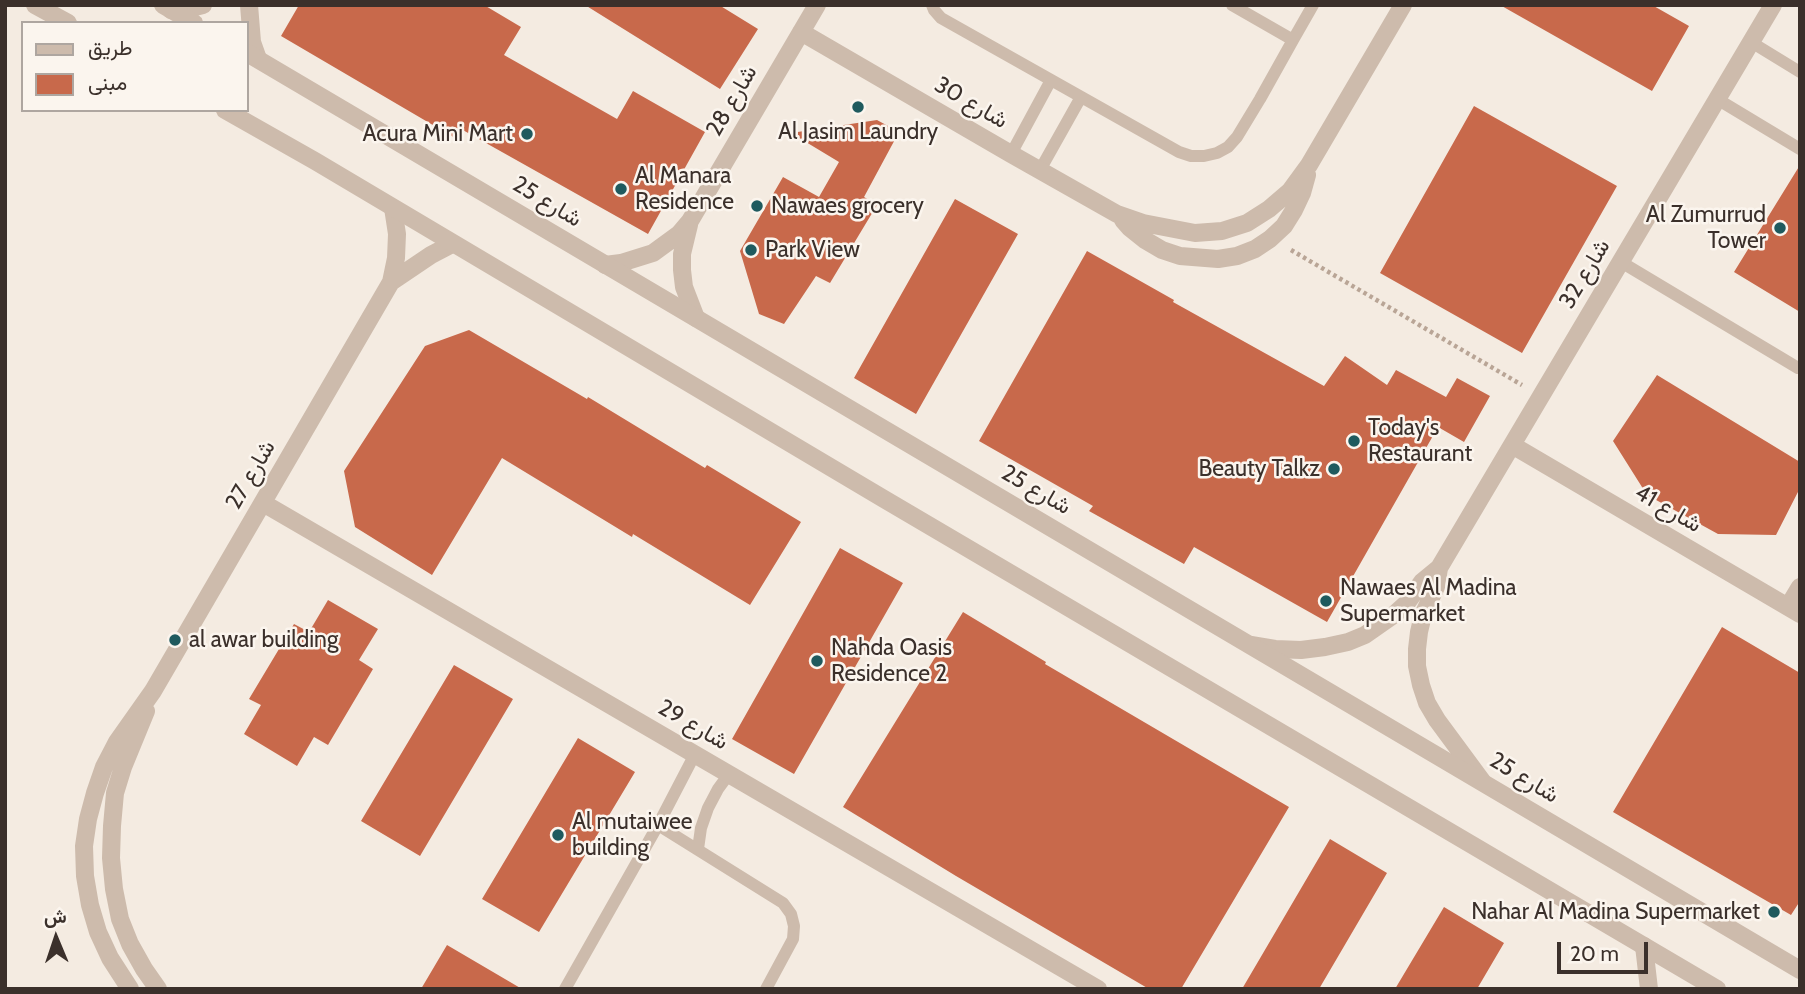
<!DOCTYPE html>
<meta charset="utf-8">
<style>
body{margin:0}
#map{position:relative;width:1805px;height:994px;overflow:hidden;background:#f4ebe1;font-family:Cabin,Vazirmatn,sans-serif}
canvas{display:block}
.frame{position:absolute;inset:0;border:7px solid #3b302b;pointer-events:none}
.legend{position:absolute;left:21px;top:21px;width:228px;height:91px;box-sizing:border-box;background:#fbf5ee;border:2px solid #aea6a0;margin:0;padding:9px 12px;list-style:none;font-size:21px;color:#3b302b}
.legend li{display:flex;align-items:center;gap:14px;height:35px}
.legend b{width:35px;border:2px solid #aea6a0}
.north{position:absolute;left:21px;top:903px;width:70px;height:70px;-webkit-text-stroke:5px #fbf5ee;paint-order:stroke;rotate:358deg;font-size:19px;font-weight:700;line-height:28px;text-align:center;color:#3b302b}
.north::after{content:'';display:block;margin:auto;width:24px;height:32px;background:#3b302b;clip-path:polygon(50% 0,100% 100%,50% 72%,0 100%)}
.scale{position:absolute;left:1557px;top:942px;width:91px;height:32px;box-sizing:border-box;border:4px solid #3b302b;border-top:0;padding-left:9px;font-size:21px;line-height:24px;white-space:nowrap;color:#3b302b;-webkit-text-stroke:5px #fbf5ee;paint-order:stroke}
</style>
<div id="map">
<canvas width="1805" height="994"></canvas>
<div class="frame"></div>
<ul class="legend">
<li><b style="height:9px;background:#cdbbac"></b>طريق</li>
<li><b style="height:19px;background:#c8694b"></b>مبنى</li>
</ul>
<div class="north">ش</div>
<div class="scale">20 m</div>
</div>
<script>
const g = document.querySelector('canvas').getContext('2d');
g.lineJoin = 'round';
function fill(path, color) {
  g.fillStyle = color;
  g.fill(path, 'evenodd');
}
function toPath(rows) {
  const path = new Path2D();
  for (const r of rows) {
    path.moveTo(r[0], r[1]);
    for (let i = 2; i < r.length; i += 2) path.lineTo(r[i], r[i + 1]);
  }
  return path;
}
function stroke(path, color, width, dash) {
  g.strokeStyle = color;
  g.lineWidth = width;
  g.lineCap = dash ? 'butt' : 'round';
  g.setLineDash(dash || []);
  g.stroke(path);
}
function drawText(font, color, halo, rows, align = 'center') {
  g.font = font + ' Cabin,Vazirmatn,sans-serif';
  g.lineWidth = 5;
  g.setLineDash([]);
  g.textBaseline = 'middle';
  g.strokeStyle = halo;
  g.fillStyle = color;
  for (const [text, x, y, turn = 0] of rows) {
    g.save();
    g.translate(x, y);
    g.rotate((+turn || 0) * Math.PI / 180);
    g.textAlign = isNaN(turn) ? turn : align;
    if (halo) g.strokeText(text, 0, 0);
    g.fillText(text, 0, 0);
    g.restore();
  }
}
const building = toPath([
 [299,5,484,5,521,27,504,55,617,119,633,91,705,132,648,234,461,129,455,138,281,36],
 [585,5,719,5,758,29,720,89],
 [1500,5,1652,5,1689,26,1652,91],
 [1474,106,1617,186,1522,353,1380,273],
 [877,120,899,132,864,197,877,205,830,283,816,276,784,324,759,314,740,251,783,177,819,197,839,162,791,133],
 [1800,165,1800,312,1734,272],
 [955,199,1018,234,916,414,854,378],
 [1087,251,1174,300,1173,302,1324,386,1345,356,1387,385,1396,370,1446,397,1457,378,1490,396,1464,442,1438,427,1327,622,1194,547,1184,564,1089,511,1093,506,979,441],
 [469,330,587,399,588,397,705,468,707,465,801,522,750,605,633,534,632,537,502,458,432,575,355,527,344,471,425,346],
 [1657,375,1800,462,1800,488,1776,535,1718,534,1647,495,1613,441],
 [840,548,903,583,794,774,732,739],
 [328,600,378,629,359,660,373,669,328,745,314,737,297,766,244,734,261,705,249,699,294,624,309,632],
 [963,612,1046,662,1045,664,1289,807,1181,989,1149,989,956,876,843,807],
 [1722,627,1800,673,1800,901,1791,915,1613,812],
 [454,665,513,699,420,856,361,821],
 [578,738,635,772,539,932,482,899],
 [1330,839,1387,873,1319,989,1242,989],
 [1444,907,1504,943,1477,989,1395,989],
 [447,945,522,989,421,989]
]);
const path = toPath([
 [1291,250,1522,385]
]);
const service = toPath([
 [932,5,934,10,941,18,1179,152,1191,156,1204,156,1217,153,1228,147,1237,137,1260,99,1293,40,1232,5],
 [1293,40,1313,5],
 [1751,42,1800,72],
 [1717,99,1800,149],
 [1011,154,1051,80],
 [1040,170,1081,97],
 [1621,262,1798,368],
 [658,825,783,903,791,914,794,926,793,939,766,989],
 [698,849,701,828,708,808,718,789,729,774],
 [565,989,658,825,695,754]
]);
const minor = toPath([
 [249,5,252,42,258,59],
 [171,10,187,9,203,5],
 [801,32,1011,154,1117,214,1143,223,1195,233,1222,231,1247,223,1269,209,1290,191,1309,165,1403,5],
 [1123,220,1130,228,1145,240,1162,250,1180,256,1218,259,1237,256,1255,249,1270,239,1284,226,1294,210,1302,193,1307,175],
 [689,225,682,254,682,270,684,287,696,318],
 [605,265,621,263,653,253,679,234,690,221,817,5],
 [391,282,431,255,452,244],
 [1512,445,1800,614],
 [263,503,1098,989],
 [1439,568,1436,587,1423,615,1419,632,1417,649,1417,666,1421,685,1427,703,1437,720,1482,781],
 [1788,607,1800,587],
 [1251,645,1275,649,1301,650,1325,647,1348,642,1365,635,1395,614,1406,604,1422,582,1439,568,1773,5],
 [146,711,123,767,115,793,112,826,111,858,114,889,120,919,130,944,144,969,158,989],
 [1644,946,1649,989],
 [130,989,110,958,98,932,90,905,85,876,84,846,88,819,95,793,104,767,117,742,153,691,391,282,396,258,397,234,393,208]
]);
const tertiary = toPath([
 [35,5,68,23],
 [163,5,194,23],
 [247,53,1800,970],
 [225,110,315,161,884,499,1717,989]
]);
const markers = [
 [858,107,7,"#1f5a5e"],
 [527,134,7,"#1f5a5e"],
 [621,189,7,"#1f5a5e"],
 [757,206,7,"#1f5a5e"],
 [1780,228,7,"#1f5a5e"],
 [751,250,7,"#1f5a5e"],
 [1354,441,7,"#1f5a5e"],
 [1334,469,7,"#1f5a5e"],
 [1326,601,7,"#1f5a5e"],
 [175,640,7,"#1f5a5e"],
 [817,661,7,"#1f5a5e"],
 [558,835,7,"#1f5a5e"],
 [1774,912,7,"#1f5a5e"]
];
const streetNames = [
 ["شارع 28",732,101,-60],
 ["شارع 30",971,103,30],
 ["شارع 25",547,202,31],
 ["شارع 32",1585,274,-59],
 ["شارع 27",251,475,-60],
 ["شارع 25",1036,490,30],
 ["شارع 41",1668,509,30],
 ["شارع 29",693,725,30],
 ["شارع 25",1524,778,31]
];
const poiNames = [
 ["Al Jasim Laundry",858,132,"center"],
 ["Acura Mini Mart",513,134,"right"],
 ["Al Manara",635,176],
 ["Residence",635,202],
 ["Nawaes grocery",771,206],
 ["Al Zumurrud",1766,215,"right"],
 ["Tower",1766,241,"right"],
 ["Park View",765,250],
 ["Today's",1368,428],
 ["Restaurant",1368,454],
 ["Beauty Talkz",1320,469,"right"],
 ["Nawaes Al Madina",1340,588],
 ["Supermarket",1340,614],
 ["al awar building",189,640],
 ["Nahda Oasis",831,648],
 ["Residence 2",831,674],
 ["Al mutaiwee",572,822],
 ["building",572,848],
 ["Nahar Al Madina Supermarket",1760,912,"right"]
];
fill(building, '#c8694b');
stroke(path, '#b9a596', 4.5, [3.5, 3.5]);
stroke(service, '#cdbbac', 12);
stroke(minor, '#cdbbac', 18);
stroke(tertiary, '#cdbbac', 18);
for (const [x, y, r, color] of markers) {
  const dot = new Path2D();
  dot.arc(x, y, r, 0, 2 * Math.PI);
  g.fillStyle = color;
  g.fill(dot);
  stroke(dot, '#fbf5ee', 2.5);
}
drawText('23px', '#3b302b', '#fbf5ee', streetNames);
drawText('23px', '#3b302b', '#fbf5ee', poiNames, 'left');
</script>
